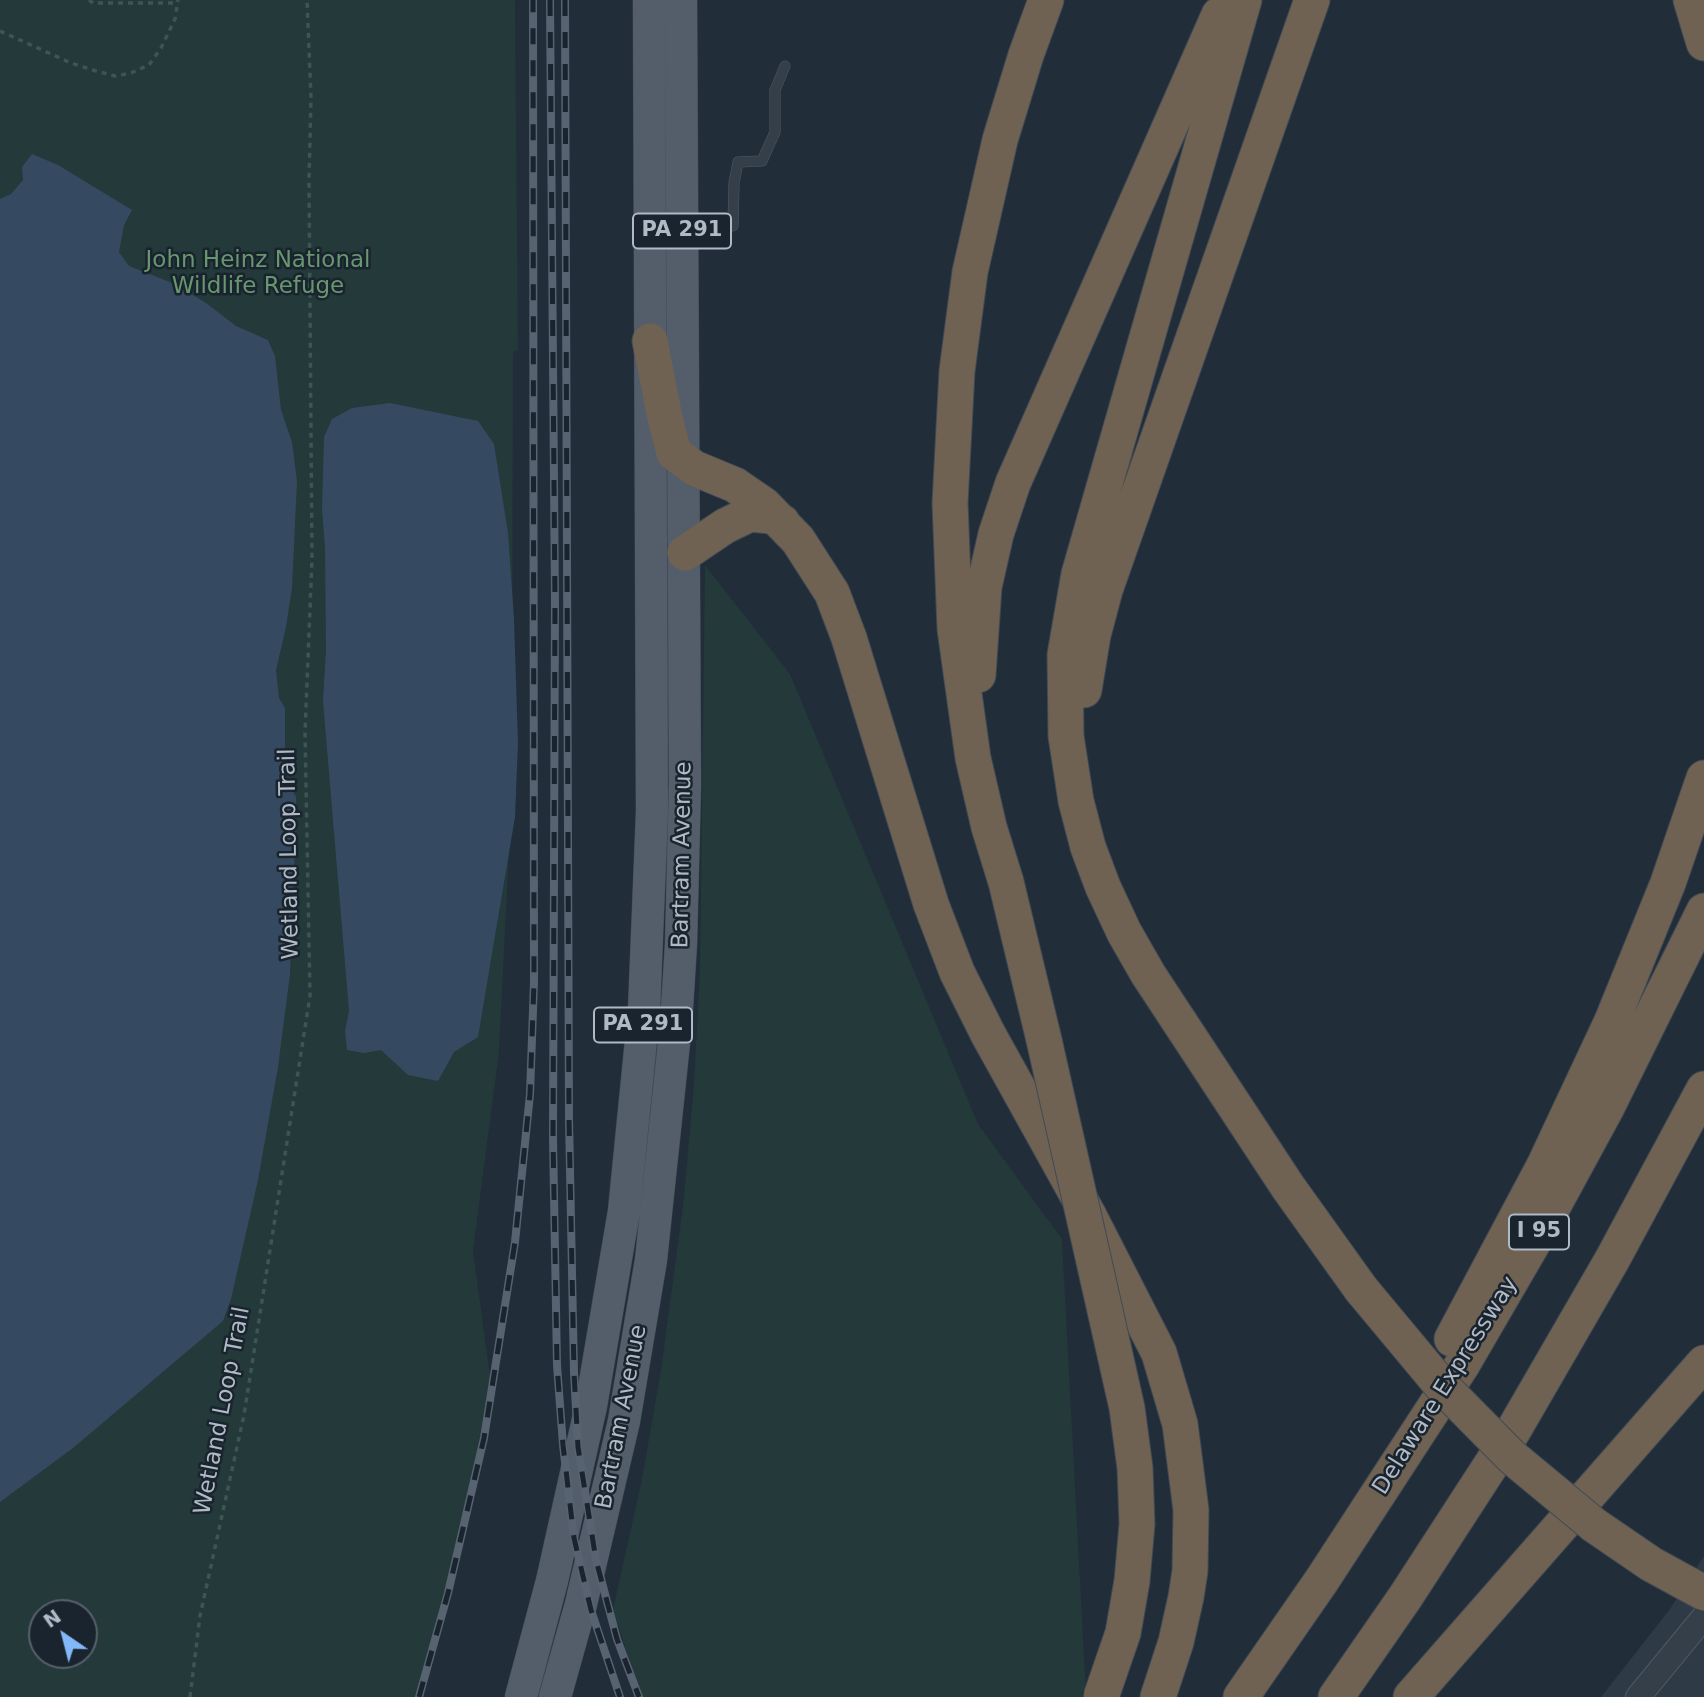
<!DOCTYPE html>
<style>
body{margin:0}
#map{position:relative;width:1704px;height:1697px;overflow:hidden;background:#212d39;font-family:"DejaVu Sans",sans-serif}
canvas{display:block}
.north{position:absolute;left:28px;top:1599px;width:70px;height:70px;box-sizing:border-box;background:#1a242e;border:2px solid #56606b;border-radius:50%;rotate:325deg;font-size:19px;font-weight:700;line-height:28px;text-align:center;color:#b0bac6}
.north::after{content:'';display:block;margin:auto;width:24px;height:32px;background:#83b8f8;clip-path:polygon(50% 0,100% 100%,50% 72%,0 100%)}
</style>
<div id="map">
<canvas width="1704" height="1697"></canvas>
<div class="north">N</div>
</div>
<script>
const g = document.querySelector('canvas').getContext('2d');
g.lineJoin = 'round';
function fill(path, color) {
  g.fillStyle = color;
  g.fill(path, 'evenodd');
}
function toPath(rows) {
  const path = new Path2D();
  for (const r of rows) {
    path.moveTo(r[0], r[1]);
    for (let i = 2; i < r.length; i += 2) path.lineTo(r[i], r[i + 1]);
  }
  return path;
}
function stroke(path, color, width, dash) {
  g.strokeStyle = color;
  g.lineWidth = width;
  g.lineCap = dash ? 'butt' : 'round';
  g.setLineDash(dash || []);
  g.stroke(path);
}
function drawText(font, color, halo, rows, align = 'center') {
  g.font = font + ' "DejaVu Sans",sans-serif';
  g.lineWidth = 5;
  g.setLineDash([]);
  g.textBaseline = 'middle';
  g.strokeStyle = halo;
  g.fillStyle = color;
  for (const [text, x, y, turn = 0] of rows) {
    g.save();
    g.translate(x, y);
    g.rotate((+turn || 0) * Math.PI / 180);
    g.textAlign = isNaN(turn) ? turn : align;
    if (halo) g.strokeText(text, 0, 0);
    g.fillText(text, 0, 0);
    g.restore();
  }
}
const airport = toPath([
 [1704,1556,1704,1697,1601,1697,1670,1609]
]);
const green = toPath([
 [0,0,515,0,518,350,513,352,512,792,499,1052,473,1251,492,1390,463,1537,420,1697,0,1697],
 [42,1613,84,1613,84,1655,42,1655],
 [705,565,790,674,978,1124,1062,1239,1086,1694,1084,1697,643,1697,626,1650,613,1609,641,1484,661,1370,684,1198,694,1083,700,968]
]);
const water = toPath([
 [32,154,58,165,132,210,124,225,119,252,129,266,175,284,206,303,236,326,268,340,275,356,281,410,292,442,297,481,292,588,286,627,276,670,279,698,285,708,285,776,296,797,296,820,290,974,278,1067,258,1180,231,1299,223,1321,73,1448,0,1502,0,199,11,194,23,180,22,167],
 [390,403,478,421,494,444,508,533,514,619,518,743,515,817,478,1037,454,1052,438,1081,408,1075,381,1050,364,1053,347,1050,345,1031,349,1011,323,701,326,650,325,548,322,509,324,437,332,419,352,408]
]);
const path = toPath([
 [89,0,93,3,178,3],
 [0,31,71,63,96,71,115,76,131,73,149,65,161,48,175,19,178,0],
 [190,1697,200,1616,244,1415,310,996,305,732,312,559,309,181,311,98,307,0]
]);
const service = toPath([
 [686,224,733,226,734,183,738,162,762,161,775,132,775,90,785,66]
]);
const tertiary = toPath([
 [1638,1697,1703,1618]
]);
const primary = toPath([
 [521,1697,552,1581,591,1406,624,1211,644,1010,652,812,649,0],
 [555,1697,581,1604,624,1421,651,1260,676,1024,681,944,685,785,681,0]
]);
const motorway = toPath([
 [1244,0,1079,574,1065,655,1066,736,1076,801,1088,847,1103,887,1124,932,1148,974,1288,1187,1361,1289],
 [1691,0,1704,43],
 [650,341,665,418,674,453,694,468,735,485,764,505,798,540,832,593,849,638,931,904,957,972,988,1034,1089,1216,1159,1353,1180,1424,1191,1510,1190,1571,1186,1597,1176,1642,1158,1697],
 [685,553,725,526,750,514,771,516,782,522],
 [978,675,984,587,996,534,1013,483,1219,15],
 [1084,690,1093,635,1105,590,1312,0],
 [1044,1040,1006,882,989,827,973,758,955,629,950,503,957,371,970,272,1000,140,1026,55,1046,0],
 [1452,1339,1544,1166,1612,1021,1668,883,1704,778],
 [1241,1697,1322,1580,1462,1365,1537,1236,1606,1109,1704,911],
 [1336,1697,1406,1596,1513,1431,1612,1260,1704,1089],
 [1411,1697,1704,1363]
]);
const rail = toPath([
 [550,0,555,601,553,1138,557,1365,563,1445,574,1538,591,1610,620,1697],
 [565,0,569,1119,574,1372,578,1447,596,1560,617,1639,639,1697],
 [419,1697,448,1593,484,1438,515,1242,530,1094,534,982,533,0]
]);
const motorwayBridge = toPath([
 [1044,1040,1127,1408,1135,1468,1137,1524,1132,1581,1123,1633,1101,1697],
 [1361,1289,1441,1385,1512,1457,1594,1525,1651,1564,1704,1593]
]);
const shields = [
 [682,231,98],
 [643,1025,98],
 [1539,1232,60]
];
const shieldNames = [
 ["PA 291",682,231],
 ["PA 291",643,1025],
 ["I 95",1539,1232]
];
const parkNames = [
 ["John Heinz National",258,261],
 ["Wildlife Refuge",258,287]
];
const streetNames = [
 ["Wetland Loop Trail",290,854,-91],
 ["Bartram Avenue",683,855,-89],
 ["Delaware Expressway",1446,1386,-58],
 ["Wetland Loop Trail",223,1411,-79],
 ["Bartram Avenue",622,1417,-79]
];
fill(airport, '#2f3a47');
fill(green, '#23393a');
fill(water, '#354a61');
stroke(service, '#505a64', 11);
stroke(tertiary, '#505a64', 26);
stroke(primary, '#3e4853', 33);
stroke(motorway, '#404a54', 37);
stroke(path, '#3e5555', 3.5, [5, 5]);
stroke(service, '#353f4a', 10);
stroke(tertiary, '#353f4a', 24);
stroke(primary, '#535e6a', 32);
stroke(motorway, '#706252', 35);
stroke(rail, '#576371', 8);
stroke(rail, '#1a242e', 5, [16]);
stroke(motorwayBridge, '#404a54', 37, []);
stroke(motorwayBridge, '#706252', 35);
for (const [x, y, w] of shields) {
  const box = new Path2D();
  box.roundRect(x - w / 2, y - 17.5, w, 35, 5);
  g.fillStyle = '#1a242e';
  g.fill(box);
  stroke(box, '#b0bac6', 2);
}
drawText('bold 21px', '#b0bac6', null, shieldNames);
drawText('23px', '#67976f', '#1a242e', parkNames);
drawText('23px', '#b0bac6', '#1a242e', streetNames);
</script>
